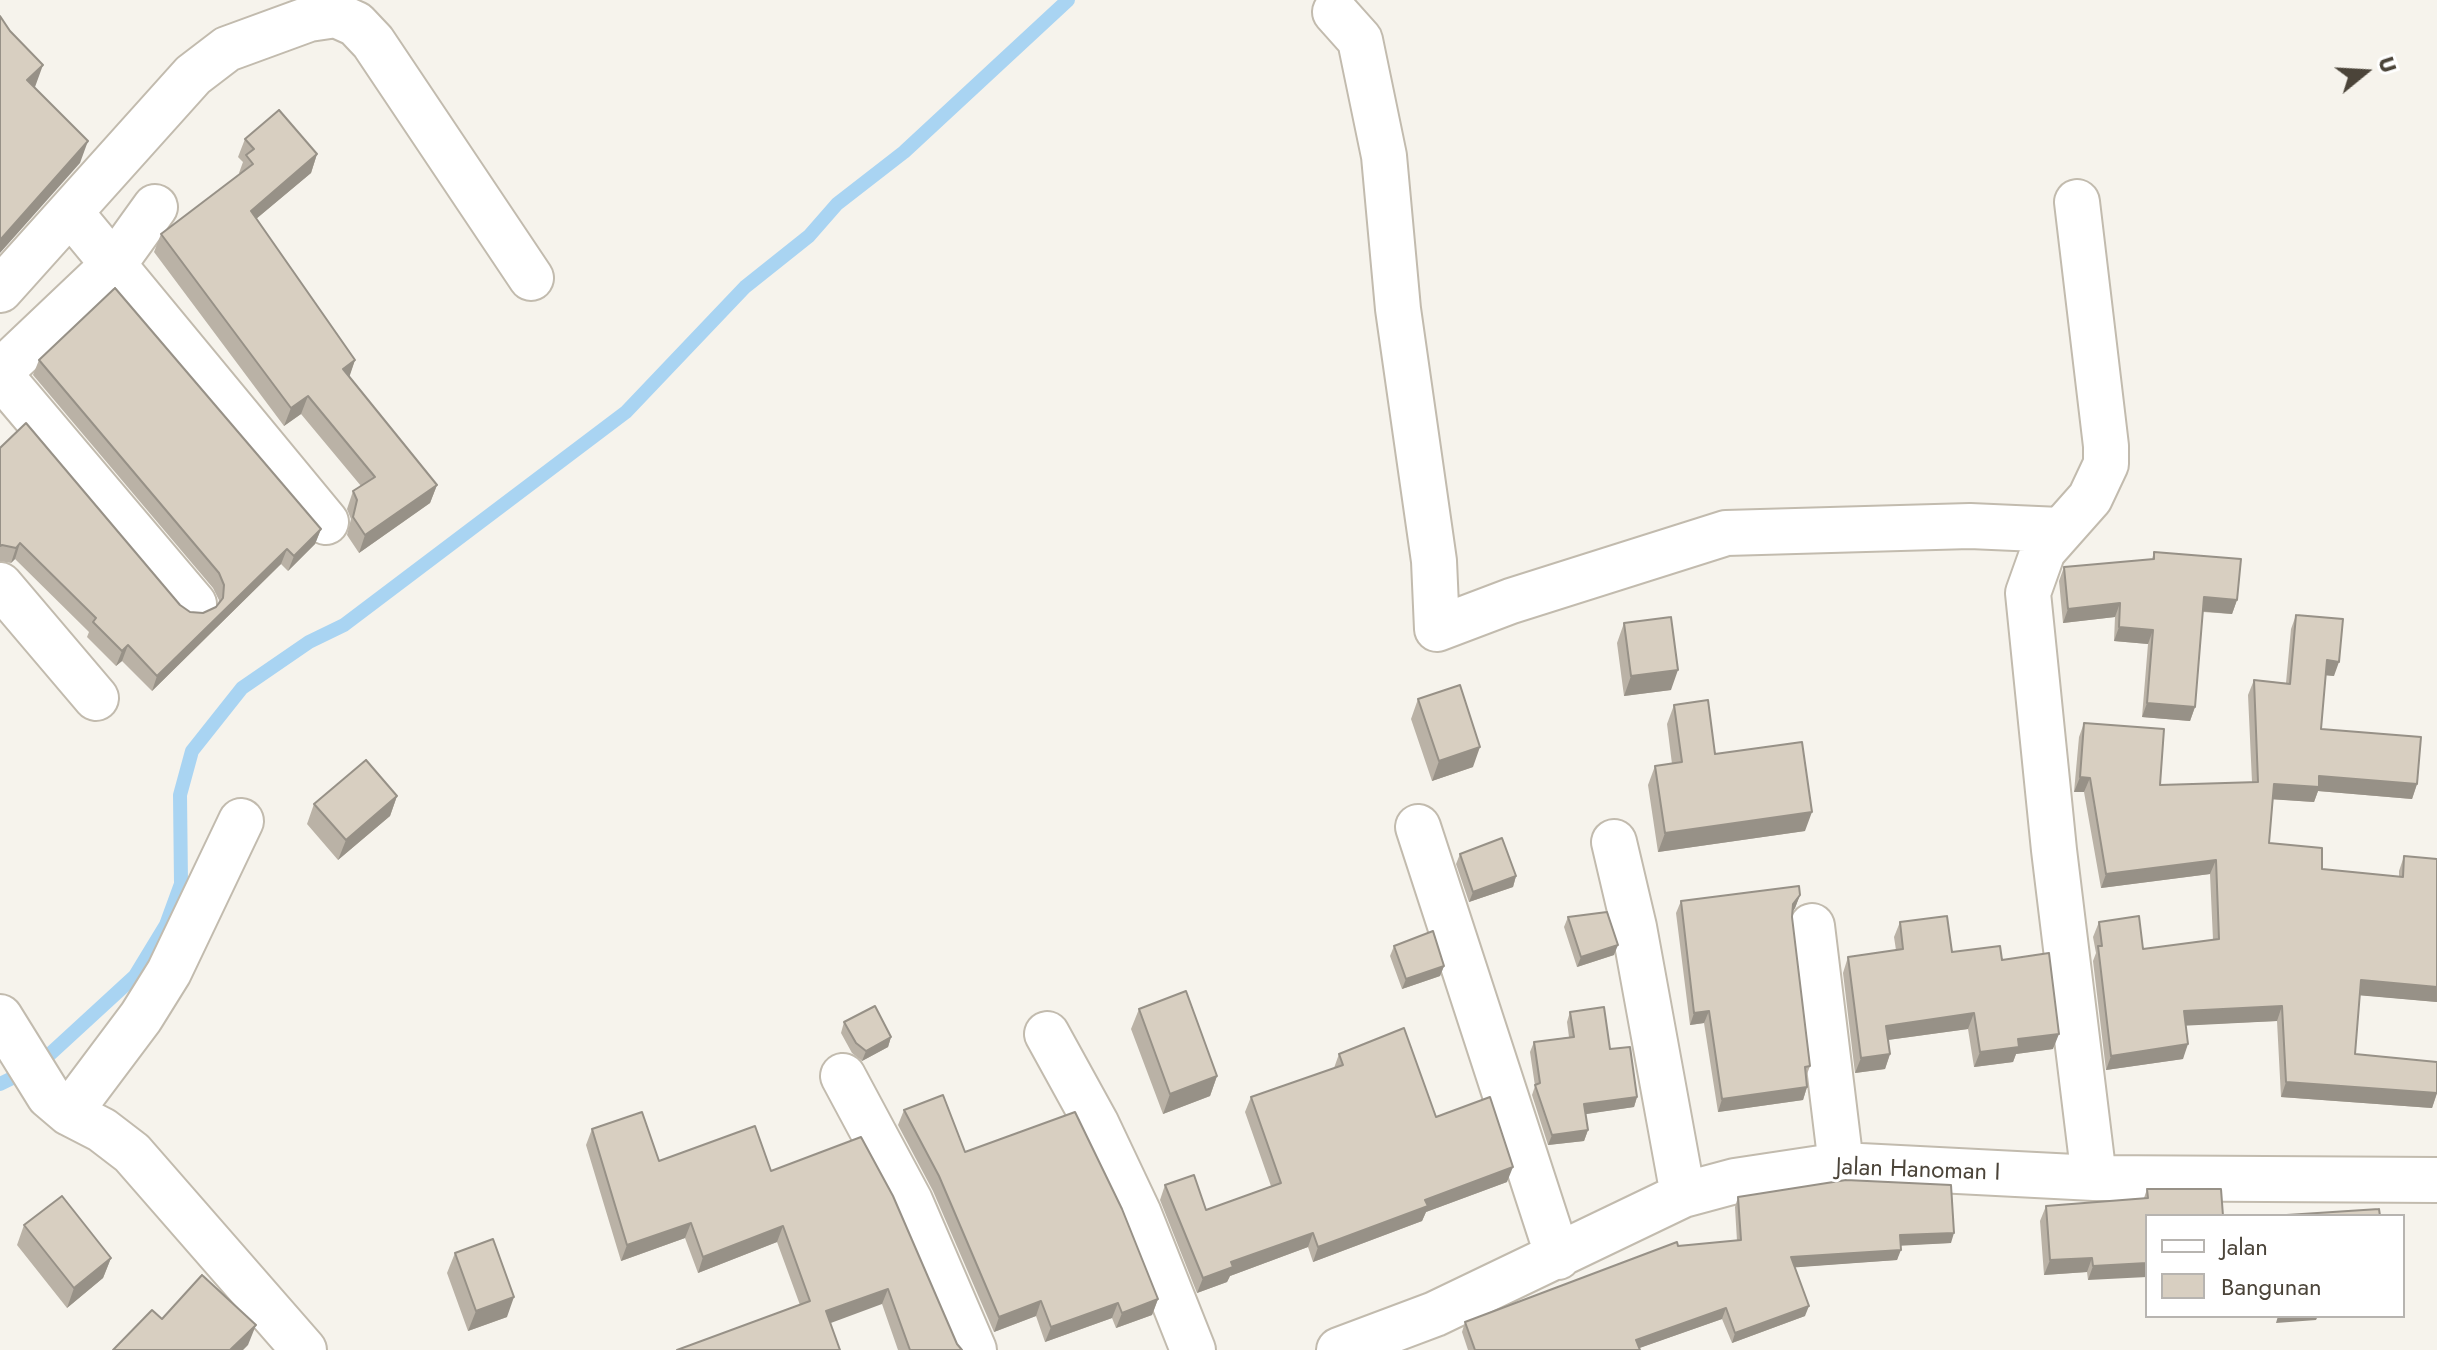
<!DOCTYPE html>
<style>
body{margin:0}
#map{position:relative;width:2437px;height:1350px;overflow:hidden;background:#f6f3ec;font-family:Jost,sans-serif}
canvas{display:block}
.legend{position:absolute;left:2145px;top:1214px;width:260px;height:104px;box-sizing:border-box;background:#fff;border:2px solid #b7b4b0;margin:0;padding:10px 14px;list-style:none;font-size:24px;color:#4b4439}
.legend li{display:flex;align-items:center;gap:16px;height:40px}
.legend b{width:40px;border:2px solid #b7b4b0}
.north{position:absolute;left:2325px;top:32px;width:80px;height:80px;-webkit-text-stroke:6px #fff;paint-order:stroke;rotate:72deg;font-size:22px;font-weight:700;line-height:32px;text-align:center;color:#4b4439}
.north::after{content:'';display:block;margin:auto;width:28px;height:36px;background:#4b4439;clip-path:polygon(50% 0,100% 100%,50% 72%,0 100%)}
</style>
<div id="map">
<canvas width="2437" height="1350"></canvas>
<ul class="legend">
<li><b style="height:10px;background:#fff"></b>Jalan</li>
<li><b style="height:22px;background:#d8cfc1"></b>Bangunan</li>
</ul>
<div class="north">U</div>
</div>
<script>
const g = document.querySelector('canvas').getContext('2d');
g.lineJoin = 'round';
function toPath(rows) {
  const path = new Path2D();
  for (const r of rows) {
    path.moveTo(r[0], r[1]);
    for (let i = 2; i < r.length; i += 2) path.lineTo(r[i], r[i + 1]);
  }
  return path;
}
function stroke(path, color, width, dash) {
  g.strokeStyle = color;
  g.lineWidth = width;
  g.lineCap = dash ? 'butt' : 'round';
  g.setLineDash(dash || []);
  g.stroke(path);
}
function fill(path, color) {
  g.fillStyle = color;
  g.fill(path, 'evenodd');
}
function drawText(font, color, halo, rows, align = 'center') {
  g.font = font + ' Jost,sans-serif';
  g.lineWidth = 6;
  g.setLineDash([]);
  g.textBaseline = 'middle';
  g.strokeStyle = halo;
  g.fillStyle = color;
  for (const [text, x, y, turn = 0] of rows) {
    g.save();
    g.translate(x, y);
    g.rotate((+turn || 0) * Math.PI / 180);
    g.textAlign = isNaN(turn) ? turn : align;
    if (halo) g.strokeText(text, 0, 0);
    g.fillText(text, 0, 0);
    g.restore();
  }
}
const stream = toPath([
 [0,1084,37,1066,135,976,166,925,181,884,180,795,192,751,242,688,309,642,344,625,626,412,745,287,809,236,837,204,904,152,1068,0]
]);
const street = toPath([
 [1335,12,1360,40,1384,156,1398,309,1434,561,1437,629,1511,601,1726,533,1970,526,2060,530],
 [2077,202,2106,446,2106,464,2090,498,2043,551,2028,593,2054,850,2094,1178],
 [70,212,326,522],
 [0,290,193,75,227,49,309,19,336,15,356,24,373,42,531,278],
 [0,372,114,264,155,207],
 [0,375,194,604],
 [0,585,96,698],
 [1418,827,1558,1257],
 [1614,842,1634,927,1683,1195],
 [1812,926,1841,1165],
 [0,1017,49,1096,69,1113,102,1130,132,1153,304,1350],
 [1047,1034,1096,1123,1139,1214,1193,1350],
 [843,1076,910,1201,974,1350],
 [69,1113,141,1017,169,972,241,821],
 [1339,1350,1435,1314,1683,1195,1735,1181,1841,1165,2094,1178,2437,1180]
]);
const wall = toPath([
 [245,139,317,154,311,173,256,219,355,360,349,376,437,485,430,503,359,553,347,535,351,519,347,509,353,491,361,486,301,414,284,426,154,252,161,234,240,174,239,173,243,162,238,157],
 [39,360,321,529,315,544,288,571,281,564,152,691,122,661,116,666,87,637,89,632,15,559,11,563,0,561,0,448,180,605,190,612,203,613,216,607,218,604,219,600,213,588,33,375],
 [2154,552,2237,600,2232,614,2203,612,2195,707,2190,721,2142,717,2148,644,2114,641,2115,617,2063,623,2059,581,2064,567,2152,559],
 [2296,615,2334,676,2326,675,2321,729,2417,784,2412,799,2318,791,2314,802,2272,799,2269,843,2322,869,2399,877,2399,871,2404,856,2437,859,2437,1002,2360,995,2355,1054,2437,1093,2432,1108,2281,1097,2277,1021,2186,1025,2183,1059,2106,1070,2093,961,2096,953,2093,937,2099,922,2143,949,2213,940,2210,874,2101,888,2084,792,2074,792,2079,737,2084,723,2160,785,2252,782,2248,695,2254,680,2286,683,2291,629],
 [1624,623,1671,690,1624,696,1617,643],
 [1418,699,1473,767,1432,781,1411,719],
 [1674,705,1715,754,1805,831,1658,852,1648,785,1655,766,1672,764,1667,724],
 [397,796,390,816,338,860,307,824,314,804],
 [1460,854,1516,876,1513,887,1469,902,1456,864],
 [1800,895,1795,908,1792,912,1792,917,1810,1066,1806,1077,1807,1087,1803,1100,1718,1112,1704,1023,1690,1025,1676,913,1681,901],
 [1568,917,1614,955,1577,967,1564,927],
 [1900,922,1952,952,2002,960,2053,1049,2016,1054,2013,1062,1974,1067,1968,1029,1888,1040,1890,1054,1885,1069,1855,1073,1843,973,1848,957,1896,950,1894,937],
 [1394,946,1444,966,1440,976,1402,989,1390,956],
 [1139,1009,1217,1076,1210,1096,1163,1114,1131,1029],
 [1570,1012,1610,1049,1637,1097,1634,1107,1585,1114,1588,1130,1584,1141,1548,1145,1532,1095,1535,1086,1530,1052,1534,1042,1569,1037,1567,1022],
 [844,1022,891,1037,888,1047,862,1061,852,1053,841,1033],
 [1339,1054,1436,1117,1507,1182,1426,1212,1422,1221,1313,1262,1308,1247,1230,1276,1227,1282,1197,1293,1160,1200,1165,1185,1206,1210,1271,1186,1245,1112,1251,1097,1334,1068],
 [904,1110,965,1152,1158,1299,1152,1315,1116,1328,1112,1318,1045,1342,1036,1316,994,1332,933,1191,898,1125],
 [592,1129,659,1161,771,1171,962,1350,898,1350,882,1304,800,1305,777,1242,698,1273,685,1238,621,1261,586,1145],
 [2147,1189,2221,1189,2088,1280,2087,1272,2044,1275,2040,1221,2046,1206,2144,1198],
 [1738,1197,1951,1243,1901,1245,1897,1260,1795,1267,1805,1316,1732,1343,1722,1319,1639,1348,1640,1350,1468,1350,1462,1332,1465,1322,1678,1246,1737,1241,1735,1207],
 [24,1225,111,1258,103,1278,67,1308,17,1245],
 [455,1253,507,1317,468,1331,447,1273]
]);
const shadedWall = toPath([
 [43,65,35,87,19,102,27,80],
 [88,141,80,163,0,253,0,240],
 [317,154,311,173,244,229,251,211],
 [355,360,349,378,343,369],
 [308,396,301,414,284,426,291,408],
 [437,485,430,503,359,553,365,535],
 [321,529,315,544,288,571,294,556],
 [20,543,15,559,11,563,16,548],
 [287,549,281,564,152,691,157,676],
 [2204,597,2237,600,2232,614,2199,611],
 [2120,603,2115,617,2063,623,2068,609],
 [2119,627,2153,630,2148,644,2114,641],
 [128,645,122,661,116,666,122,651],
 [2327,660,2339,662,2334,676,2322,675],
 [1678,670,1671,690,1624,696,1631,676],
 [2147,703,2195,707,2190,721,2142,717],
 [1480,747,1473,767,1432,781,1439,761],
 [2319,776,2417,784,2412,799,2318,791,2314,802,2268,799,2274,784],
 [2080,777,2090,778,2084,792,2074,792],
 [397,796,390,816,338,860,346,840],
 [1812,812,1805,831,1658,852,1665,833],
 [2216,860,2210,874,2101,888,2106,874],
 [1516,876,1513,887,1469,902,1473,892],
 [1800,895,1795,908,1789,917,1793,904],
 [1618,945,1614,955,1577,967,1581,957],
 [1444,966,1440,976,1402,989,1406,979],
 [2361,980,2437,987,2437,1002,2356,995],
 [2282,1006,2277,1021,2179,1026,2184,1011],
 [1709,1011,1704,1023,1690,1025,1694,1013],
 [1974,1013,1968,1029,1880,1041,1886,1026],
 [2059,1034,2053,1049,2016,1054,2013,1062,1974,1067,1980,1052,2018,1039],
 [891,1037,888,1047,862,1061,866,1051],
 [2188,1044,2183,1059,2106,1070,2111,1056],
 [1890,1054,1885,1069,1855,1073,1861,1058],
 [1217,1076,1210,1096,1163,1114,1170,1094],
 [2286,1082,2437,1093,2432,1108,2281,1097],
 [1807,1087,1803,1100,1718,1112,1722,1099],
 [1637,1097,1634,1107,1580,1115,1584,1104],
 [1588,1130,1584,1141,1548,1145,1552,1135],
 [1513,1167,1507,1182,1426,1212,1422,1221,1313,1262,1318,1247,1425,1200],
 [691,1223,685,1238,621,1261,627,1245],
 [783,1226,777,1242,698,1273,703,1257],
 [1313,1233,1308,1247,1230,1276,1227,1282,1197,1293,1203,1278,1231,1262],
 [1954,1233,1951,1243,1896,1246,1900,1235],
 [1901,1250,1897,1260,1787,1268,1791,1257],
 [111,1258,103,1278,67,1308,74,1288],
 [2092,1258,2087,1272,2044,1275,2050,1260],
 [2147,1263,2147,1277,2088,1280,2093,1266],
 [888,1289,882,1304,820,1327,826,1311],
 [514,1297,507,1317,468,1331,476,1311],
 [1158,1299,1152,1315,1116,1328,1122,1313],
 [1041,1301,1036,1316,994,1332,999,1317],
 [1118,1303,1112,1318,1045,1342,1051,1327],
 [1809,1306,1805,1316,1732,1343,1735,1333],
 [1726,1308,1722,1319,1634,1350,1636,1340],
 [2278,1316,2318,1316,2316,1320,2276,1323],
 [256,1325,248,1345,243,1350,230,1350]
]);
const building = toPath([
 [0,16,10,31,43,65,27,80,88,141,0,240,0,16],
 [279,110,317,154,251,211,355,360,343,369,437,485,365,535,353,517,357,500,353,491,375,477,308,396,291,408,161,234,253,164,246,155,254,149,245,139,279,110],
 [115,288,321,529,294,556,287,549,157,676,128,645,122,651,93,622,96,618,20,543,16,548,2,545,0,546,0,448,26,423,180,605,190,612,203,613,216,607,223,598,224,585,219,573,39,360,115,288],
 [2154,552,2241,559,2237,600,2204,597,2195,707,2147,703,2153,630,2119,627,2120,603,2068,609,2064,567,2154,559,2154,552],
 [2296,615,2343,619,2339,662,2327,660,2321,729,2421,737,2417,784,2319,776,2319,787,2274,784,2269,843,2322,848,2322,869,2403,877,2404,856,2437,859,2437,987,2361,980,2355,1054,2437,1062,2437,1093,2286,1082,2282,1006,2184,1011,2188,1044,2111,1056,2098,946,2102,946,2099,922,2139,916,2143,949,2219,939,2216,860,2106,874,2090,778,2080,777,2084,723,2164,729,2160,785,2258,782,2254,680,2290,684,2296,615],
 [1671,617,1678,670,1631,676,1624,623,1671,617],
 [1460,685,1480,747,1439,761,1418,699,1460,685],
 [1708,700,1715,754,1802,742,1812,812,1665,833,1655,766,1682,762,1674,705,1708,700],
 [366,760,397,796,346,840,314,804,366,760],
 [1502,838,1516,876,1473,892,1460,854,1502,838],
 [1799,886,1800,895,1793,904,1792,917,1810,1066,1805,1067,1807,1087,1722,1099,1709,1011,1694,1013,1681,901,1799,886],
 [1607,912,1618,945,1581,957,1568,917,1607,912],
 [1947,916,1952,952,2000,946,2002,960,2049,953,2059,1034,2018,1039,2019,1047,1980,1052,1974,1013,1886,1026,1890,1054,1861,1058,1848,957,1903,949,1900,922,1947,916],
 [1433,931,1444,966,1406,979,1394,946,1433,931],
 [1186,991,1217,1076,1170,1094,1139,1009,1186,991],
 [875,1006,891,1037,866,1051,856,1043,844,1022,875,1006],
 [1604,1007,1610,1049,1630,1047,1637,1097,1584,1104,1588,1130,1552,1135,1535,1085,1540,1083,1534,1042,1574,1037,1570,1012,1604,1007],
 [1404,1028,1436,1117,1490,1097,1513,1167,1425,1200,1428,1206,1318,1247,1313,1233,1231,1262,1233,1267,1203,1278,1165,1185,1194,1175,1206,1210,1281,1183,1251,1097,1343,1065,1339,1054,1404,1028],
 [943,1095,965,1152,1075,1112,1122,1209,1158,1299,1122,1313,1118,1303,1051,1327,1041,1301,999,1317,939,1176,904,1110,943,1095],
 [642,1112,659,1161,755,1126,771,1171,861,1137,893,1196,957,1344,962,1350,910,1350,888,1289,826,1311,840,1350,677,1350,810,1301,783,1226,703,1257,691,1223,627,1245,592,1129,642,1112],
 [1846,1180,1951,1185,1954,1233,1900,1235,1901,1250,1791,1257,1809,1306,1735,1333,1726,1308,1636,1340,1640,1350,1475,1350,1465,1322,1677,1242,1678,1246,1741,1240,1738,1197,1846,1180],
 [2147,1189,2221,1189,2223,1216,2147,1216,2147,1263,2093,1266,2092,1258,2050,1260,2046,1206,2148,1198,2147,1189],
 [62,1196,111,1258,74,1288,24,1225,62,1196],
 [2379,1209,2380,1216,2271,1216,2379,1209],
 [493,1239,514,1297,476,1311,455,1253,493,1239],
 [202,1275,256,1325,230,1350,113,1350,152,1310,162,1319,202,1275]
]);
const streetNames = [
 ["Jalan Hanoman I",1918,1171,2]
];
stroke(stream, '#a9d4f2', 14);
stroke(street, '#c2bbae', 48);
stroke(street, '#fff', 44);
fill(wall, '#bab2a6');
fill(shadedWall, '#979187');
fill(building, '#d8cfc1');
stroke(building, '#979187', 2);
drawText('24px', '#4b4439', '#fff', streetNames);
</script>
